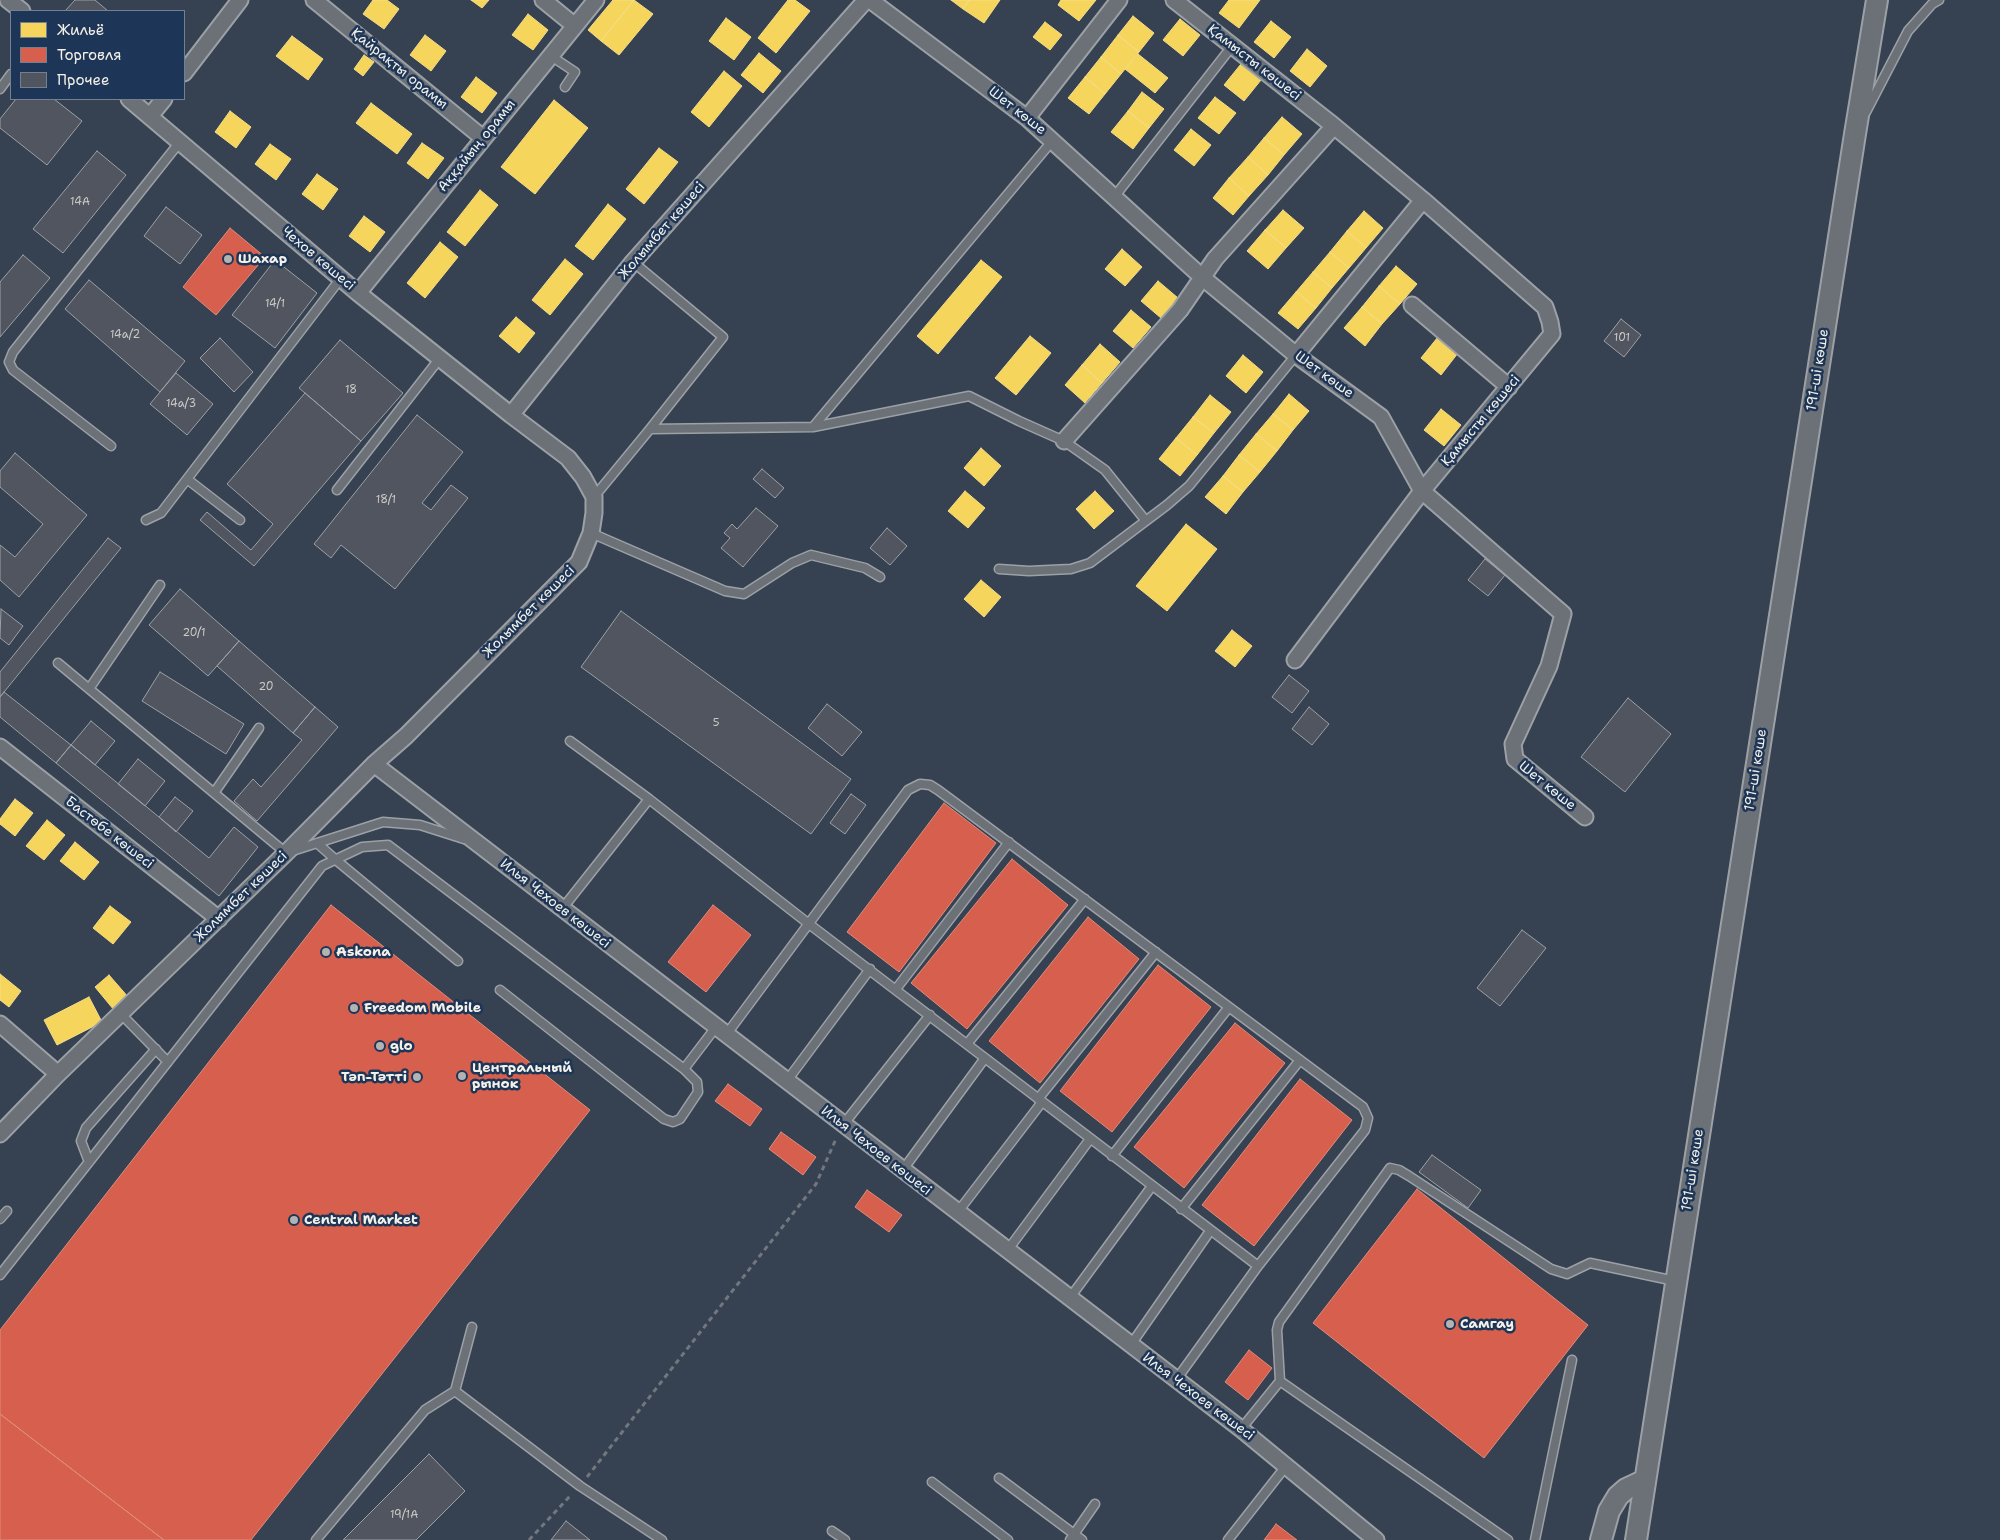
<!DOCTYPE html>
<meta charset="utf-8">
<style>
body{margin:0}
#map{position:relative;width:2000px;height:1540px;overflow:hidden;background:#364151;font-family:"Shantell Sans",sans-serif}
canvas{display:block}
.legend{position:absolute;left:10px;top:10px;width:175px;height:90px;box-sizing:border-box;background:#1d3557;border:1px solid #738091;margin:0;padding:6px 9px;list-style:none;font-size:15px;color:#f4f1e8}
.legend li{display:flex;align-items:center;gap:10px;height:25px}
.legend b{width:25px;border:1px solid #738091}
</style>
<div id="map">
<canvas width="2000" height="1540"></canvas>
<ul class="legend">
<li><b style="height:14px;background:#f6d55c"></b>Жильё</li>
<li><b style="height:14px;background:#d6604d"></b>Торговля</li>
<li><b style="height:14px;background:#50555f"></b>Прочее</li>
</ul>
</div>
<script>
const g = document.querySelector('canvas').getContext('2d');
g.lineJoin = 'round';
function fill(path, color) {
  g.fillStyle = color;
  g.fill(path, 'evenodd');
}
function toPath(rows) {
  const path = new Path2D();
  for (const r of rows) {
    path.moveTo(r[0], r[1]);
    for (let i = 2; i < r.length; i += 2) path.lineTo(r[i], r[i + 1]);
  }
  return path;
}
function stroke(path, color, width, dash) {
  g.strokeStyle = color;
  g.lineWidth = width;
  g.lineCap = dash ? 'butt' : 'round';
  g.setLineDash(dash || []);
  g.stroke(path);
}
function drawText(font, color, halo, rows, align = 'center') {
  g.font = font + ' "Shantell Sans",sans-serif';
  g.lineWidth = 5;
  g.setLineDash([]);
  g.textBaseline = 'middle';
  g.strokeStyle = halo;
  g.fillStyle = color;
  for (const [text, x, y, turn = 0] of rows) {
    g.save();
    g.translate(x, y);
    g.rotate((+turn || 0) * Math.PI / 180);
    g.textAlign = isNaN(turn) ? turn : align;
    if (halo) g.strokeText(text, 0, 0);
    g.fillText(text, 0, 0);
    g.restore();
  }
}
const homes = toPath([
 [373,0,387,0,399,9,384,29,363,14,373,0],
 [471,0,489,0,482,8,471,0],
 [613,0,634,0,601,41,588,30,613,0],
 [634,0,653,14,619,55,601,41,634,0],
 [788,0,795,0,810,11,776,53,758,38,788,0],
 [951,0,969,0,963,9,951,0],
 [969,0,1000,0,984,23,963,9,969,0],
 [1061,0,1096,0,1079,21,1058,5,1061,0],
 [1229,0,1260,0,1239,28,1219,13,1229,0],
 [528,14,548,30,533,50,512,35,528,14],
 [1133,16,1154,33,1139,52,1118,35,1133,16],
 [726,18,751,37,734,60,709,41,726,18],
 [1180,19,1200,35,1183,56,1163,40,1180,19],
 [1271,21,1291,37,1274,58,1254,42,1271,21],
 [1045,22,1062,35,1050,50,1033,37,1045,22],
 [425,35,446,51,431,71,410,55,425,35],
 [1118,35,1139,52,1121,74,1101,57,1118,35],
 [292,36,323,59,308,80,276,56,292,36],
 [1307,49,1327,66,1310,87,1290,71,1307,49],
 [759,53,781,71,763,93,741,75,759,53],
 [1138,54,1168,78,1155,93,1125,69,1138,54],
 [364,55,374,62,363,76,354,69,364,55],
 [1101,57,1121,74,1105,94,1085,77,1101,57],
 [1241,64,1261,80,1244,101,1224,85,1241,64],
 [724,71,742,86,709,127,691,112,724,71],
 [476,77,497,93,482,113,461,97,476,77],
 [1085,77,1105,94,1089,114,1068,98,1085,77],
 [1142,92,1164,109,1149,128,1128,111,1142,92],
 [1215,97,1236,113,1219,134,1198,118,1215,97],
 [554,100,588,128,535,194,501,167,554,100],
 [371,103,412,134,397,154,356,123,371,103],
 [230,111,251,127,236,148,215,132,230,111],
 [1128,111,1149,128,1133,149,1111,132,1128,111],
 [1282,117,1302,134,1284,155,1264,138,1282,117],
 [1191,129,1211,145,1194,166,1174,150,1191,129],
 [1264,138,1284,155,1268,175,1248,157,1264,138],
 [422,143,444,158,428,179,407,163,422,143],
 [270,144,291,159,276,180,255,164,270,144],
 [659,148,678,162,644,204,626,189,659,148],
 [1248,157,1268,175,1249,196,1229,178,1248,157],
 [317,174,338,189,323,210,302,194,317,174],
 [1229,178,1249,196,1233,215,1213,198,1229,178],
 [480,190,498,205,465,246,447,232,480,190],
 [608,204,626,219,593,260,575,246,608,204],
 [1283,210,1304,228,1286,248,1265,230,1283,210],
 [1364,211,1383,228,1366,248,1347,231,1364,211],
 [364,216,385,232,370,252,349,236,364,216],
 [1265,230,1286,248,1268,269,1247,251,1265,230],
 [1347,231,1366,248,1349,268,1330,252,1347,231],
 [440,242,458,257,425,298,407,283,440,242],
 [1122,249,1142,267,1125,286,1105,269,1122,249],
 [1330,252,1349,268,1332,288,1313,272,1330,252],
 [565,259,583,274,550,315,532,300,565,259],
 [981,260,1002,277,938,354,917,336,981,260],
 [1396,266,1417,284,1400,304,1379,286,1396,266],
 [1313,272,1332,288,1316,308,1296,292,1313,272],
 [1158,281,1178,298,1161,318,1141,301,1158,281],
 [1379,286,1400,304,1382,324,1362,307,1379,286],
 [1296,292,1316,308,1298,329,1278,313,1296,292],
 [1362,307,1382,324,1365,346,1344,328,1362,307],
 [1131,310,1151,327,1133,348,1113,331,1131,310],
 [516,317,535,333,519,353,499,336,516,317],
 [1030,336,1051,353,1016,395,995,378,1030,336],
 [1438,337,1458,353,1441,375,1421,358,1438,337],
 [1100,344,1120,362,1102,383,1082,365,1100,344],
 [1243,355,1263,372,1246,393,1226,376,1243,355],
 [1082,365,1102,383,1085,403,1065,385,1082,365],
 [1289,394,1309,411,1293,430,1273,414,1289,394],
 [1210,395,1231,412,1214,433,1193,417,1210,395],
 [1441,409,1461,425,1444,446,1424,430,1441,409],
 [1273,414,1293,430,1277,451,1256,434,1273,414],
 [1193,417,1214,433,1197,455,1176,438,1193,417],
 [1256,434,1277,451,1260,472,1239,455,1256,434],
 [1176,438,1197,455,1180,476,1159,459,1176,438],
 [981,448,1001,466,984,486,964,468,981,448],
 [1239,455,1260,472,1243,492,1223,476,1239,455],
 [1223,476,1243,492,1226,514,1205,497,1223,476],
 [965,491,985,508,968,528,948,511,965,491],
 [1095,491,1114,511,1094,529,1076,509,1095,491],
 [1186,524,1217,549,1167,611,1136,586,1186,524],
 [981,580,1001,597,984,617,964,599,981,580],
 [1232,630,1252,646,1235,667,1215,651,1232,630],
 [15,799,33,813,15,836,0,824,0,819,15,799],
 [47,820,65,835,44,860,26,846,47,820],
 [75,842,99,862,84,880,60,861,75,842],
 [110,906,131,922,113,944,93,928,110,906],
 [0,974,21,991,9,1007,0,1000,0,974],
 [109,975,129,998,114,1010,95,987,109,975],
 [89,997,102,1022,57,1045,44,1020,89,997]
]);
const shops = toPath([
 [230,228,265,257,216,315,183,287,230,228],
 [944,803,996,843,899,972,847,932,944,803],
 [1012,859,1068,905,967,1029,911,983,1012,859],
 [331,905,590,1110,251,1540,164,1540,0,1414,0,1330,331,905],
 [713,905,751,935,706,992,668,962,713,905],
 [1088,917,1139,959,1040,1083,989,1041,1088,917],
 [1158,965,1211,1007,1112,1132,1060,1091,1158,965],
 [1235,1023,1285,1063,1184,1188,1134,1147,1235,1023],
 [1300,1079,1352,1120,1254,1246,1202,1205,1300,1079],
 [728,1084,762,1109,750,1126,715,1101,728,1084],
 [781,1132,816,1157,803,1175,769,1149,781,1132],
 [1417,1189,1588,1325,1484,1458,1313,1323,1417,1189],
 [867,1190,902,1215,889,1232,855,1207,867,1190],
 [1249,1350,1272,1368,1248,1400,1225,1382,1249,1350],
 [0,1414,164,1540,0,1540,0,1414],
 [1276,1524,1297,1540,1264,1540,1276,1524]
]);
const building = toPath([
 [75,0,95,0,108,11,65,11,75,0],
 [16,99,54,99,82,121,47,165,0,128,0,119,16,99],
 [97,151,126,175,63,253,33,229,97,151],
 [166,207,202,235,180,264,144,236,166,207],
 [23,255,50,278,0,337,0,282,23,255],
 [275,260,317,293,275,348,232,315,275,260],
 [89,280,185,361,160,392,65,309,89,280],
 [1621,319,1641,335,1624,357,1604,341,1621,319],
 [220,338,253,372,234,392,200,358,220,338],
 [340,340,403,393,361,441,299,388,340,340],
 [176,373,213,404,187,435,150,404,176,373],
 [305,393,361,441,254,566,200,520,207,512,251,550,273,524,227,484,305,393],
 [417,415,463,452,422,503,431,510,451,485,468,498,395,589,341,545,331,558,314,544,417,415],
 [15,453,87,515,19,597,0,580,0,545,15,557,43,524,0,487,0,471,15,453],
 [762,469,784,488,775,498,753,479,762,469],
 [756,508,778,526,743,567,721,548,730,538,724,533,732,524,737,529,756,508],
 [887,528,907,546,890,565,870,548,887,528],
 [108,538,121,548,0,697,0,672,108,538],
 [1485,559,1505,575,1488,596,1468,580,1485,559],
 [180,589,239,641,208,676,149,625,180,589],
 [1,609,23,626,9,645,0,638,1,609],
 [621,611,851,779,811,834,581,667,621,611],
 [239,641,315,707,293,733,217,666,239,641],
 [160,672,244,724,226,754,142,701,160,672],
 [1289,675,1309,691,1292,713,1272,697,1289,675],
 [4,692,71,745,56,763,0,717,0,697,4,692],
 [1628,698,1671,734,1625,792,1581,757,1628,698],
 [827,704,862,732,842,756,808,728,827,704],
 [315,707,338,727,257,821,234,801,253,779,261,787,302,740,293,733,315,707],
 [1309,707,1329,724,1312,745,1292,729,1309,707],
 [91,721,115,741,95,765,71,745,91,721],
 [71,745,209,858,234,827,258,847,219,896,56,763,71,745],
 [138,759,165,781,145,806,118,784,138,759],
 [851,794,866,805,845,834,830,823,851,794],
 [175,797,193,811,176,832,159,817,175,797],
 [1522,930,1546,948,1500,1006,1477,988,1522,930],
 [1432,1155,1481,1190,1468,1208,1419,1172,1432,1155],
 [429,1454,465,1491,416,1540,343,1540,429,1454],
 [566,1521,590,1540,551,1540,566,1521]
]);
const path = toPath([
 [587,1477,816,1184,836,1139],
 [529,1540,571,1495]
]);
const lane = toPath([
 [551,56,575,72,565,87],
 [0,89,11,74],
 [1866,112,1908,31,1932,4,1939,0],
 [1115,196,1233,45],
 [633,262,723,337,650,429],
 [813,427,1053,140],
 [111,446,13,370,9,362,13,352,179,143],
 [187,479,240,520],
 [337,490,440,358],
 [594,497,650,429,813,427,969,396,1019,421,1064,441,1105,470,1146,521],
 [146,520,161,513,341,278],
 [591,533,725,591,744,594,792,563,811,555,865,568,880,577],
 [999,569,1029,571,1071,569,1090,563,1167,505,1189,486,1296,355],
 [58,663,286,853,383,822,420,825,464,839],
 [89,689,160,585],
 [570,741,649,799,809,924,1258,1266],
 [214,793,259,728],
 [317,843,336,860,458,961],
 [562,909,649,799],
 [896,989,1009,842],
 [121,1014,168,1062],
 [726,1035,908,790,920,784,930,785,938,790,1363,1107,1368,1118,1365,1130,1258,1266,1176,1380],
 [967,1044,1085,899],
 [684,1069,716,1027],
 [786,1082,870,969],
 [1038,1099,1156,952],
 [843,1125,930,1015],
 [1112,1156,1229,1007],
 [89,1162,81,1141,86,1128,156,1049],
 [902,1171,985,1058],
 [1181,1209,1300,1060],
 [957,1213,1042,1102],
 [0,1219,7,1211],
 [1007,1251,1090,1139],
 [0,1275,322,866,362,847,388,845,684,1069,697,1082,698,1092,680,1119,673,1122,664,1119,500,990],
 [1069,1299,1152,1186],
 [1130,1346,1210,1231],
 [1280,1381,1277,1330,1279,1322,1390,1168,1399,1170,1409,1176,1551,1269,1567,1274,1590,1263,1675,1281],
 [455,1391,472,1327],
 [1241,1429,1280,1381,1508,1540],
 [999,1478,1082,1540],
 [932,1482,1008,1540],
 [832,1531,845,1540],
 [316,1540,425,1410,455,1391,580,1486,662,1540],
 [1070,1540,1095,1504],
 [1228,1540,1286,1466],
 [1535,1540,1572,1360]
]);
const street = toPath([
 [8,0,22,11],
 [314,0,483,138],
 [543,0,575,26],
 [870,0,1027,118,1203,278,1296,355,1381,417,1422,491,1563,614,1549,666,1513,744,1515,759,1585,817],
 [1174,0,1334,126,1423,200,1545,307,1550,322,1552,334,1422,491,1295,660],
 [184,73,240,0],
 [150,116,164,99],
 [1027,118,1119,0],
 [358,293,596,0],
 [1412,305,1509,387],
 [1296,355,1423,200],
 [511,415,633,262,866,0],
 [1064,441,1180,310,1215,259,1334,126],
 [0,747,219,919],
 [374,764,1241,1429,1376,1540],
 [0,1024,58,1074],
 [0,1134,58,1074,286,853,374,764,406,736,579,562,591,533,594,513,594,497,583,477,568,458,511,415,358,293,129,99]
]);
const secondary = toPath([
 [1601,1540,1609,1511,1618,1496,1626,1489,1645,1480],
 [1636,1540,1855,134,1877,0]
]);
const markers = [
 [228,259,5,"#b2b3b3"],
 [326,952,5,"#b2b3b3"],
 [354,1008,5,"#b2b3b3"],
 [380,1046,5,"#b2b3b3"],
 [462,1076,5,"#b2b3b3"],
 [417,1077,5,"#b2b3b3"],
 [294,1220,5,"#b2b3b3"],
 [1450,1324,5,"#b2b3b3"]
];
const numberNames = [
 ["14А",80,202],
 ["14/1",275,304],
 ["14а/2",125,335],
 ["101",1622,338],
 ["18",351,390],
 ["14а/3",181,404],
 ["18/1",386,500],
 ["20/1",194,633],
 ["20",266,687],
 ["5",716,723],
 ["19/1А",404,1515]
];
const streetNames = [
 ["Қамысты көшесі",1254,63,38],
 ["Қайрақты орамы",399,69,39],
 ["Шет көше",1017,111,38],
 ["Аққайың орамы",477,146,-51],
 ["Жолымбет көшесі",662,231,-49],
 ["Чехов көшесі",318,259,40],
 ["191-ші көше",1818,370,-81],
 ["Шет көше",1324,375,36],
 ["Қамысты көшесі",1481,421,-50],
 ["Жолымбет көшесі",529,612,-45],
 ["191-ші көше",1756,770,-81],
 ["Шет көше",1547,786,39],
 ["Бастөбе көшесі",109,833,38],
 ["Жолымбет көшесі",241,897,-44],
 ["Илья Чехоев көшесі",555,904,38],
 ["Илья Чехоев көшесі",876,1151,38],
 ["191-ші көше",1693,1170,-81],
 ["Илья Чехоев көшесі",1198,1397,37]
];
const poiNames = [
 ["Шахар",238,259],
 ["Askona",336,952],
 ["Freedom Mobile",364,1008],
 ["glo",390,1046],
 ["Центральный",472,1068],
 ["рынок",472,1084],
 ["Тәп-Тәтті",407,1077,"right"],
 ["Central Market",304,1220],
 ["Самгау",1460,1324]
];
fill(homes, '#f6d55c');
stroke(homes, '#f5dd86', 1);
fill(shops, '#d6604d');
stroke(shops, '#df8c7c', 1);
fill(building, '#50555f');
stroke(building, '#9ca1a6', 1);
stroke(lane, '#9ca1a6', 11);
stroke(street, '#9ca1a6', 19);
stroke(secondary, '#9ca1a6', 24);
stroke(path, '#72777f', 3, [5, 4]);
stroke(lane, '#6c7077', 8);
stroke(street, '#6c7077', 15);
stroke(secondary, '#6c7077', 20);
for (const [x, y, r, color] of markers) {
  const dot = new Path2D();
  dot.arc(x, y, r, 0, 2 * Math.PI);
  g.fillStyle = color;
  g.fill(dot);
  stroke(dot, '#1d3557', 2);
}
drawText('11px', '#cbcac6', null, numberNames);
drawText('14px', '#f4f1e8', '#1d3557', streetNames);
drawText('bold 14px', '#f4f1e8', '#1d3557', poiNames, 'left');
</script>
